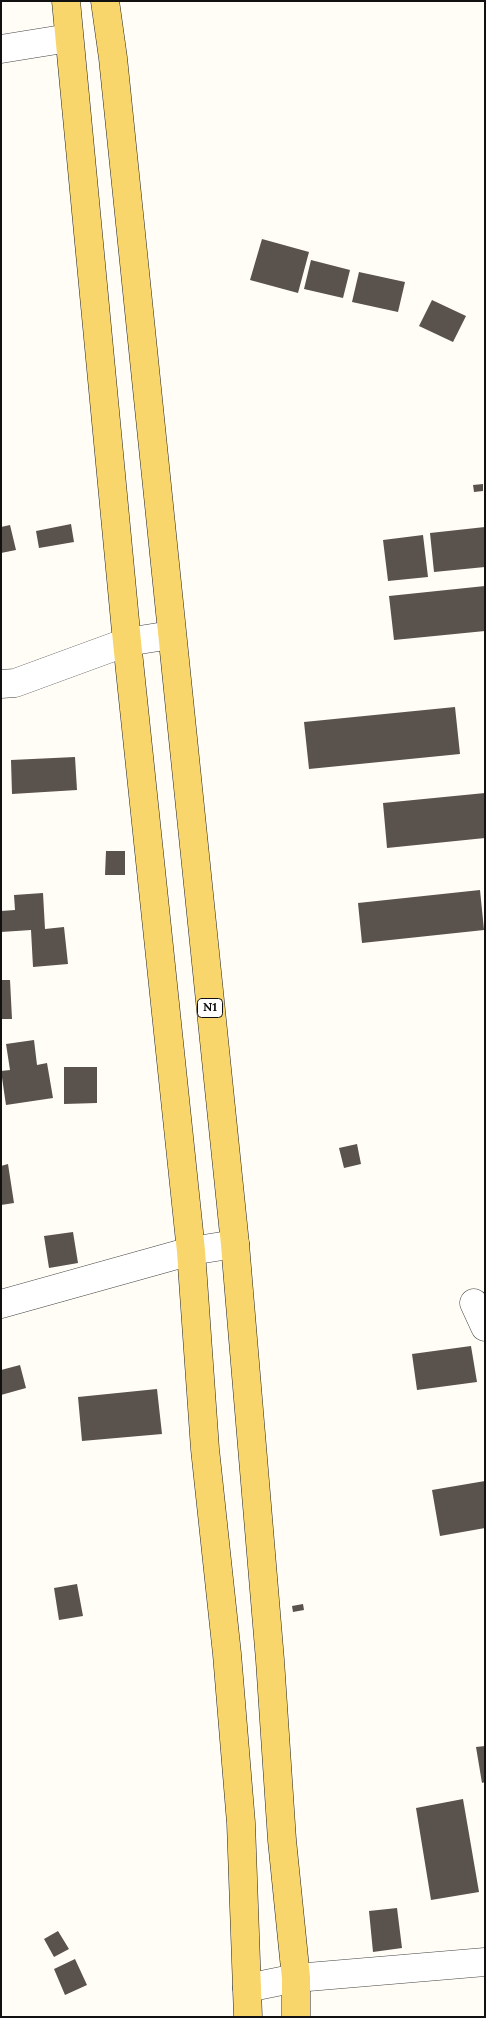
<!DOCTYPE html>
<style>
body{margin:0}
#map{position:relative;width:486px;height:2018px;overflow:hidden;background:#fffdf5;font-family:Lora,serif}
canvas{display:block}
.frame{position:absolute;inset:0;border:2px solid #111;pointer-events:none}
</style>
<div id="map">
<canvas width="486" height="2018"></canvas>
<div class="frame"></div>
</div>
<script>
const g = document.querySelector('canvas').getContext('2d');
g.lineJoin = 'round';
function fill(path, color) {
  g.fillStyle = color;
  g.fill(path, 'evenodd');
}
function toPath(rows) {
  const path = new Path2D();
  for (const r of rows) {
    path.moveTo(r[0], r[1]);
    for (let i = 2; i < r.length; i += 2) path.lineTo(r[i], r[i + 1]);
  }
  return path;
}
function stroke(path, color, width, dash) {
  g.strokeStyle = color;
  g.lineWidth = width;
  g.lineCap = dash ? 'butt' : 'round';
  g.setLineDash(dash || []);
  g.stroke(path);
}
function drawText(font, color, halo, rows, align = 'center') {
  g.font = font + ' Lora,serif';
  g.lineWidth = 5;
  g.setLineDash([]);
  g.textBaseline = 'middle';
  g.strokeStyle = halo;
  g.fillStyle = color;
  for (const [text, x, y, turn = 0] of rows) {
    g.save();
    g.translate(x, y);
    g.rotate((+turn || 0) * Math.PI / 180);
    g.textAlign = isNaN(turn) ? turn : align;
    if (halo) g.strokeText(text, 0, 0);
    g.fillText(text, 0, 0);
    g.restore();
  }
}
const building = toPath([
 [262,239,309,252,298,293,250,280],
 [311,260,350,270,343,298,304,289],
 [359,272,405,282,398,312,352,302],
 [432,300,466,316,453,342,419,326],
 [483,484,483,491,474,492,473,485],
 [71,524,74,542,39,548,36,531],
 [10,525,16,550,1,553,1,527],
 [485,527,485,567,434,572,430,533],
 [423,535,428,577,388,581,383,540],
 [485,586,485,631,394,640,389,596],
 [455,707,460,754,309,769,304,722],
 [75,757,77,790,12,794,11,760],
 [485,793,485,838,387,848,383,803],
 [106,851,125,851,125,875,105,875],
 [480,890,484,930,362,943,358,903],
 [43,893,45,929,64,927,68,964,33,967,31,930,1,932,1,911,15,910,14,895],
 [1,980,10,980,12,1019,1,1019],
 [34,1040,37,1065,47,1063,53,1098,6,1105,1,1071,10,1070,6,1044],
 [64,1067,97,1067,97,1103,64,1104],
 [357,1144,361,1164,344,1168,339,1148],
 [8,1164,14,1203,1,1205,1,1166],
 [73,1232,78,1263,49,1268,44,1236],
 [471,1346,477,1382,417,1390,412,1354],
 [20,1365,26,1388,1,1395,1,1370],
 [157,1389,162,1434,82,1441,78,1397],
 [485,1481,485,1528,440,1536,432,1490],
 [77,1584,83,1616,59,1620,54,1588],
 [303,1604,304,1610,293,1612,292,1606],
 [485,1746,485,1782,482,1783,476,1747],
 [463,1799,479,1892,431,1900,416,1808],
 [397,1908,402,1948,373,1952,369,1911],
 [58,1931,69,1949,54,1957,44,1939],
 [75,1959,87,1985,65,1995,54,1969]
]);
const minor = toPath([
 [1,49,69,38],
 [1,684,15,683,127,642,171,635],
 [474,1303,485,1327],
 [1,1304,191,1251,235,1244],
 [247,1988,296,1978,485,1962]
]);
const major = toPath([
 [66,1,127,642,191,1251,205,1449,227,1654,241,1823,248,2017],
 [105,1,113,58,235,1244,270,1660,282,1840,296,1978,296,2017]
]);
const shields = [
 [210,1008,25]
];
const shieldNames = [
 ["N1",210,1008]
];
fill(building, '#5a524d');
stroke(minor, '#444', 29);
stroke(major, '#222', 29);
stroke(minor, '#fff', 28);
stroke(major, '#f9d66b', 28);
for (const [x, y, w] of shields) {
  const box = new Path2D();
  box.roundRect(x - w / 2, y - 9.5, w, 19, 4);
  g.fillStyle = '#fff';
  g.fill(box);
  stroke(box, '#111', 1);
}
drawText('bold 12px', '#111', null, shieldNames);
</script>
